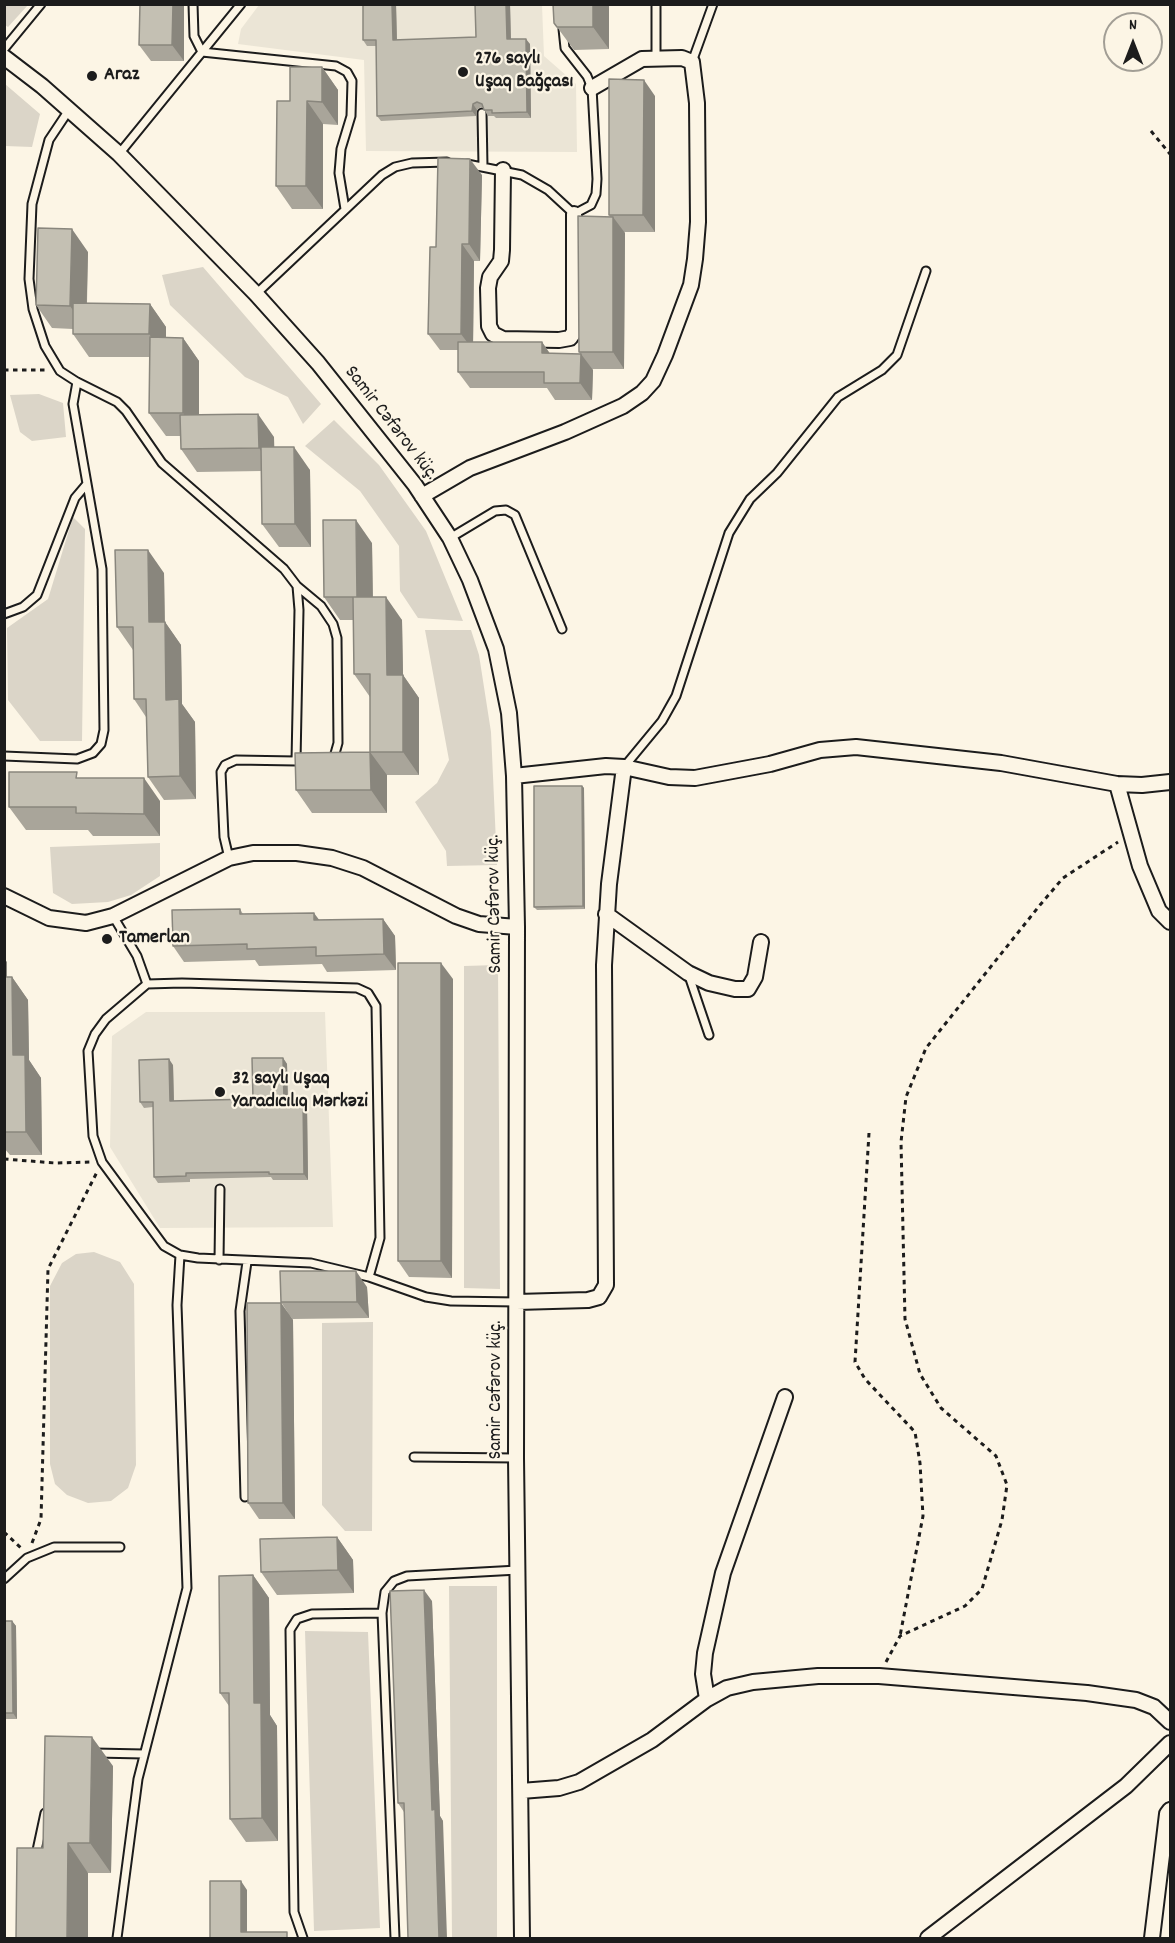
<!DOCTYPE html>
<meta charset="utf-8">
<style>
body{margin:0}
#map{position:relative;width:1175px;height:1943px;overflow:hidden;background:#fcf5e5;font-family:Dekko,sans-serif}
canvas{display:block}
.frame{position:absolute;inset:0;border:6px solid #1c1c1c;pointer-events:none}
.north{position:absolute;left:1103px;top:12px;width:60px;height:60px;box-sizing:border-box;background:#fcf5e5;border:2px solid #a29e95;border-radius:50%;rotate:0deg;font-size:16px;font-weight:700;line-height:24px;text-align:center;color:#1c1c1c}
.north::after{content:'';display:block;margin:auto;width:21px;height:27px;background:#1c1c1c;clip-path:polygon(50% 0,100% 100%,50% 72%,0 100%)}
</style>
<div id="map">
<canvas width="1175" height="1943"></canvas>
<div class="frame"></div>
<div class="north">N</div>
</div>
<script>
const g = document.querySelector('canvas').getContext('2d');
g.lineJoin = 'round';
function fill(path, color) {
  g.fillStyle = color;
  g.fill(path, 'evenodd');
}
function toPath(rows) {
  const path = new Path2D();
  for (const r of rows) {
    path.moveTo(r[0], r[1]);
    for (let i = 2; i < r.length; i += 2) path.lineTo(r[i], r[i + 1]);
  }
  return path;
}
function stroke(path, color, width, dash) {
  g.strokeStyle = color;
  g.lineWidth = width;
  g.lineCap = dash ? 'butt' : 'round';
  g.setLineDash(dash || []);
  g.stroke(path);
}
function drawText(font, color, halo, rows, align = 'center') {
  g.font = font + ' Dekko,sans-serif';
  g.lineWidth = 4.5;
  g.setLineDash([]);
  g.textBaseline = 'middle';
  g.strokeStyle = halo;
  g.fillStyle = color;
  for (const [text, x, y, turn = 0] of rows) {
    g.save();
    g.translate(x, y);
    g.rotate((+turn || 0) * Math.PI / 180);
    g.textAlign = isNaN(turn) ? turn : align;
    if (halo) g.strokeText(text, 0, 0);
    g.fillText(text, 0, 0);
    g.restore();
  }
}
const built = toPath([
 [259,5,542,5,544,56,576,84,577,152,366,151,364,60,238,44,241,29],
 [146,1012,325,1012,333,1227,160,1228,110,1147,112,1036]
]);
const green = toPath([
 [4,5,5,4,28,5,8,27,5,25],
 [5,84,40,114,32,147,5,146],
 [203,267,321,404,303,424,288,397,245,377,170,305,162,275],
 [39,394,63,403,66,437,32,441,20,432,10,395],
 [334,420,379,465,426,531,463,621,418,618,400,591,399,546,360,491,305,446],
 [73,517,85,529,82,741,40,741,8,700,7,628,48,599],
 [425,630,471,630,479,655,491,732,497,865,447,866,446,851,415,802,437,783,449,760],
 [160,843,160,876,131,895,108,902,72,904,53,893,50,847],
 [498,965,500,1289,464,1288,464,966],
 [94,1252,120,1262,134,1284,136,1465,128,1488,111,1501,88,1503,67,1495,55,1484,50,1464,50,1286,62,1263,76,1254],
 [373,1322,372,1531,345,1531,322,1505,322,1323],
 [449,1586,497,1586,497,1938,452,1938],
 [305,1631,368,1632,380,1928,314,1931]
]);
const path = toPath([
 [1151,131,1170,154],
 [4,370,47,370],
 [869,1133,855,1362,865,1379,915,1432,920,1463,923,1516,900,1636],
 [4,1159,55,1163,91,1162],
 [4,1532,21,1548],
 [32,1543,41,1519,48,1269,97,1172],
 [886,1662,900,1636,965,1606,982,1589,1002,1520,1007,1485,996,1456,941,1408,920,1374,905,1319,901,1142,906,1097,926,1048,1040,905,1063,878,1118,842]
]);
const lane = toPath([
 [193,4,194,36,202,52,336,66,347,72,352,81,351,116,341,149,339,173,345,209],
 [656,4,656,58],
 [4,49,41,4],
 [692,62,713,4],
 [69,110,49,140,32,204,29,279,33,309,45,346,60,371,77,382,117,402,126,411,162,463,284,569,297,586,299,610,296,761,236,760,225,765,221,772,224,837,229,858],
 [482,113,483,166],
 [119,154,241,4],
 [467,164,522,175,548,190,574,214,591,205,596,194,597,179,592,88,587,76,565,48,563,29],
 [256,294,382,175,395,167,412,163,447,162],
 [450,538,495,511,506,510,515,515,562,629],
 [297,586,321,606,333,624,337,638,338,743,334,757,331,759],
 [4,614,23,607,37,595,75,498,86,485],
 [4,756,77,759,93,753,101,744,104,730,102,569,73,404,77,382],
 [624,767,662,721,676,696,729,533,750,499,777,473,838,397,882,370,897,355,926,271],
 [113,916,137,956,147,984],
 [688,973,709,1035],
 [219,1260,220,1189],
 [369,1277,311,1263,198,1258,180,1255,164,1246,102,1162,93,1136,88,1051,95,1034,106,1019,147,984,182,983,357,988,368,993,376,1006,380,1238,369,1277,426,1297,451,1301,517,1302],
 [414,1457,516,1458],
 [245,1497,240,1311,247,1262],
 [4,1579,27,1558,54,1547,120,1547],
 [95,1753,144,1754],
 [36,1855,45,1813],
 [117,1938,138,1779,187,1588,177,1305,180,1255],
 [303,1938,294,1912,290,1630,297,1619,312,1614,382,1613],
 [395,1938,382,1613,385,1592,394,1581,407,1576,518,1570]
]);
const street = toPath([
 [4,57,42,86,119,154,256,294,318,363,415,485,450,538,470,580,496,649,509,713,514,776,517,927,516,1458,522,1938],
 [503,170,502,250,501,261,490,277,488,288,489,326,493,334,503,339,559,340,570,338,574,332,574,214],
 [422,496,470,468,565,432,623,406,642,393,653,381,665,355,691,285,695,259,698,222,697,103,692,62,682,58,642,59,592,88],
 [514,776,606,766,624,767,669,777,695,778,770,764,820,750,856,747,1001,763,1117,784,1142,785,1170,782],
 [1117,784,1140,866,1159,911,1170,922],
 [4,896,49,918,86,923,113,916,229,858,253,853,297,853,332,858,363,868,456,916,479,924,517,927],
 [606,914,688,973,709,983,735,989,748,989,755,977,761,942],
 [517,1302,588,1300,599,1297,606,1285,604,965,609,884,624,767],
 [707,1699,703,1674,705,1653,723,1573,785,1397],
 [521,1791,559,1788,579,1782,652,1740,707,1699,727,1688,753,1682,818,1676,879,1676,1087,1693,1136,1700,1154,1707,1170,1722],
 [928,1938,1126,1786,1170,1743],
 [1152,1938,1167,1814,1170,1810]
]);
const wall = toPath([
 [140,4,184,4,184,61,151,61,139,45],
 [396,4,397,40,476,37,510,4,511,39,530,44,531,118,496,118,494,116,488,116,483,108,481,107,477,110,476,116,381,121,377,116,376,46,367,46,363,40],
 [609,4,609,49,574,50,554,23],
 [322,67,338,90,338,125,323,124,323,209,292,209,276,186,290,101],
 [655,96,655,232,624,232,625,233,624,369,592,369,593,370,592,400,555,400,547,388,470,388,458,372,458,350,440,350,428,334,436,247,482,175,480,261,474,261,473,342,542,342,550,354,580,354,579,352,610,217,609,215],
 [88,252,87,303,150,304,166,327,166,337,183,338,199,361,199,415,274,437,274,447,310,470,311,547,279,547,262,524,262,471,197,472,181,449,181,436,166,436,149,413,150,357,89,357,73,334,73,329,52,328,36,305],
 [372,543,373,597,402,620,403,675,419,698,419,775,387,775,387,813,312,813,296,790,370,752,370,697,354,674,354,620,340,620,324,597],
 [164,573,165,622,181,645,182,704,195,722,196,799,164,800,148,777,146,717,134,699,133,650,117,627],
 [81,778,160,801,160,836,93,836,88,830,26,830,9,807],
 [582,786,584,788,585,909,537,910,534,907],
 [240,909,243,914,320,920,383,919,395,936,396,970,327,972,322,964,259,966,255,960,184,962,173,946],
 [4,959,7,962,7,977,12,977,28,1000,29,1060,41,1078,42,1155,10,1155,4,1148],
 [453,979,452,1278,409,1277,398,1261],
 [283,1058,287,1064,288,1100,307,1106,308,1180,273,1180,271,1177,190,1179,190,1182,158,1183,154,1177,153,1107,144,1108,140,1102,173,1065,174,1101,253,1099],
 [367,1287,369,1318,292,1319,281,1302],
 [281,1303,293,1320,295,1519,259,1519,248,1503],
 [337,1537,353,1560,354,1593,277,1595,261,1572],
 [253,1575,269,1598,270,1715,277,1726,278,1841,246,1842,230,1819,229,1706,220,1693],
 [432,1601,440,1816,443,1821,404,1812,398,1803],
 [4,1621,12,1621,16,1626,17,1719,4,1719],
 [113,1766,111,1873,88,1873,43,1848]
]);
const shadedWall = toPath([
 [173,4,184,4,184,61,172,45],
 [392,4,396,4,397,45,393,40],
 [506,4,510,4,511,45,507,39],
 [593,4,609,4,609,49,593,27],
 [526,39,530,44,531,118,527,112],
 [322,67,338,90,338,125,322,102],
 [644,80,655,96,655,232,643,215],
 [307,101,323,124,323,209,306,186],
 [473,104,477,110,476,116,472,111],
 [470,159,482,175,480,261,469,244],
 [613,217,625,233,624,369,613,352],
 [72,229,88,252,86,329,70,306],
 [462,244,474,261,473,350,461,334],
 [150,304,166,327,166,357,149,334],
 [183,338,199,361,199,436,183,413],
 [542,342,553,358,542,353],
 [581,354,593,370,592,400,580,383],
 [258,414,274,437,275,471,259,448],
 [294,447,310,470,311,547,295,524],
 [356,520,372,543,373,620,357,597],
 [148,550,164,573,165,645,149,622],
 [386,597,402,620,403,675,419,698,419,775,403,752,387,675],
 [165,622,181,645,182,704,195,722,196,799,180,776,166,700],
 [370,752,387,775,387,813,371,790],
 [144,778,160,801,160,836,144,814],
 [582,786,584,788,585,909,583,906],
 [314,913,326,929,314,920],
 [383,919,395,936,396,970,384,954],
 [4,959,7,962,7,997,4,994],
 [441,963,453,979,452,1278,441,1261],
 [12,977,28,1000,29,1060,41,1078,42,1155,26,1132,13,1055],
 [283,1058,287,1064,288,1106,284,1100],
 [169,1059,173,1065,174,1107,170,1101],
 [303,1100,307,1106,308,1180,304,1174],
 [356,1271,367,1287,369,1318,357,1302],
 [281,1303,293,1320,295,1519,283,1503],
 [337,1537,353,1560,354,1593,338,1570],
 [253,1575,269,1598,270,1715,277,1726,278,1841,262,1818,254,1703],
 [424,1590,432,1601,440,1816,443,1821,447,1938,439,1938,432,1810],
 [12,1621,16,1626,17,1719,13,1713],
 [92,1737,113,1766,111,1873,90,1843],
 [68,1843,88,1873,88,1938,67,1938],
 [241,1881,247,1890,247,1938,241,1932]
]);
const building = toPath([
 [140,4,173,4,172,45,139,45,140,4],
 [363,4,392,4,393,40,476,37,475,4,506,4,507,39,526,39,527,112,492,113,492,110,484,110,482,104,477,102,473,104,472,111,377,116,376,40,363,40,363,4],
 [553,4,593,4,593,27,557,27,554,23,553,4],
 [290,67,322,67,322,102,307,101,306,186,276,186,277,101,290,101,290,67],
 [609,79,644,80,643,215,609,215,609,79],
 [438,158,470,159,469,244,462,244,461,334,428,334,430,247,436,247,438,158],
 [578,216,613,217,613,352,579,352,578,216],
 [38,228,72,229,70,306,36,305,38,228],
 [73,303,150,304,149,334,73,334,73,303],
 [150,337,183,338,183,413,149,413,150,337],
 [458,342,542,342,542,353,581,354,580,383,544,383,544,372,458,372,458,342],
 [258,414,259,448,181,449,180,415,258,414],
 [261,447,294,447,295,524,262,524,261,447],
 [323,520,356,520,357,597,324,597,323,520],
 [115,550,148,550,149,622,165,622,166,700,179,699,180,776,148,777,146,699,134,699,133,627,117,627,115,550],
 [353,597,386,597,387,675,403,675,403,752,370,752,370,674,354,674,353,597],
 [370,752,371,790,296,790,295,753,370,752],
 [9,772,77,772,76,778,144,778,144,814,76,813,76,807,9,807,9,772],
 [534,786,582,786,583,906,534,907,534,786],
 [240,909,240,914,314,913,314,920,383,919,384,954,316,956,316,947,247,949,247,944,173,946,172,910,240,909],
 [398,963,441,963,441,1261,398,1261,398,963],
 [4,977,12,977,13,1055,25,1055,26,1132,4,1132,4,977],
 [252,1058,283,1058,284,1100,303,1100,304,1174,269,1174,269,1172,186,1173,186,1176,154,1177,153,1102,140,1102,139,1060,169,1059,170,1101,253,1099,252,1058],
 [280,1271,356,1271,357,1302,281,1302,280,1271],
 [247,1303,281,1303,283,1503,248,1503,247,1303],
 [337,1537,338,1570,261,1572,260,1539,337,1537],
 [253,1575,254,1703,261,1703,262,1818,230,1819,229,1693,220,1693,219,1576,253,1575],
 [424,1590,432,1810,435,1809,439,1938,408,1938,404,1803,398,1803,390,1591,424,1590],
 [4,1621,12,1621,13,1713,4,1713,4,1621],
 [45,1736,92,1737,90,1843,68,1843,67,1938,16,1938,17,1848,43,1848,45,1736],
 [210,1881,241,1881,241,1932,287,1932,287,1938,210,1938,210,1881]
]);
const markers = [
 [463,72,6,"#1c1c1c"],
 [92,76,6,"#1c1c1c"],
 [107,939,6,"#1c1c1c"],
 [220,1092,6,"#1c1c1c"]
];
const poiNames = [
 ["276 saylı",475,60],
 ["Uşaq Bağçası",475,83],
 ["Araz",104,76],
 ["Tamerlan",119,939],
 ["32 saylı Uşaq",232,1080],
 ["Yaradıcılıq Mərkəzi",232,1103]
];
const streetNames = [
 ["Samir Cəfərov küç.",390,424,52],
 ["Samir Cəfərov küç.",496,904,-91],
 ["Samir Cəfərov küç.",497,1390,-90]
];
fill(built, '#ebe5d6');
fill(green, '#dbd5c8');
stroke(lane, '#1c1c1c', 11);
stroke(street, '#1c1c1c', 18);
stroke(path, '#1c1c1c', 3, [4.5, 4.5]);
stroke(lane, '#fcf5e5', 7);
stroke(street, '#fcf5e5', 14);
fill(wall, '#a9a59a');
fill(shadedWall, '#89867d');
fill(building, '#c4c0b3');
stroke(building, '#89867d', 1.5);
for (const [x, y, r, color] of markers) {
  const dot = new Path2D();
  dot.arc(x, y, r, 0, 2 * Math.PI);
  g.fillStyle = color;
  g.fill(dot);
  stroke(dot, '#fcf5e5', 2);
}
drawText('bold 20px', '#1c1c1c', '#fcf5e5', poiNames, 'left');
drawText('20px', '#1c1c1c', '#fcf5e5', streetNames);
</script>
